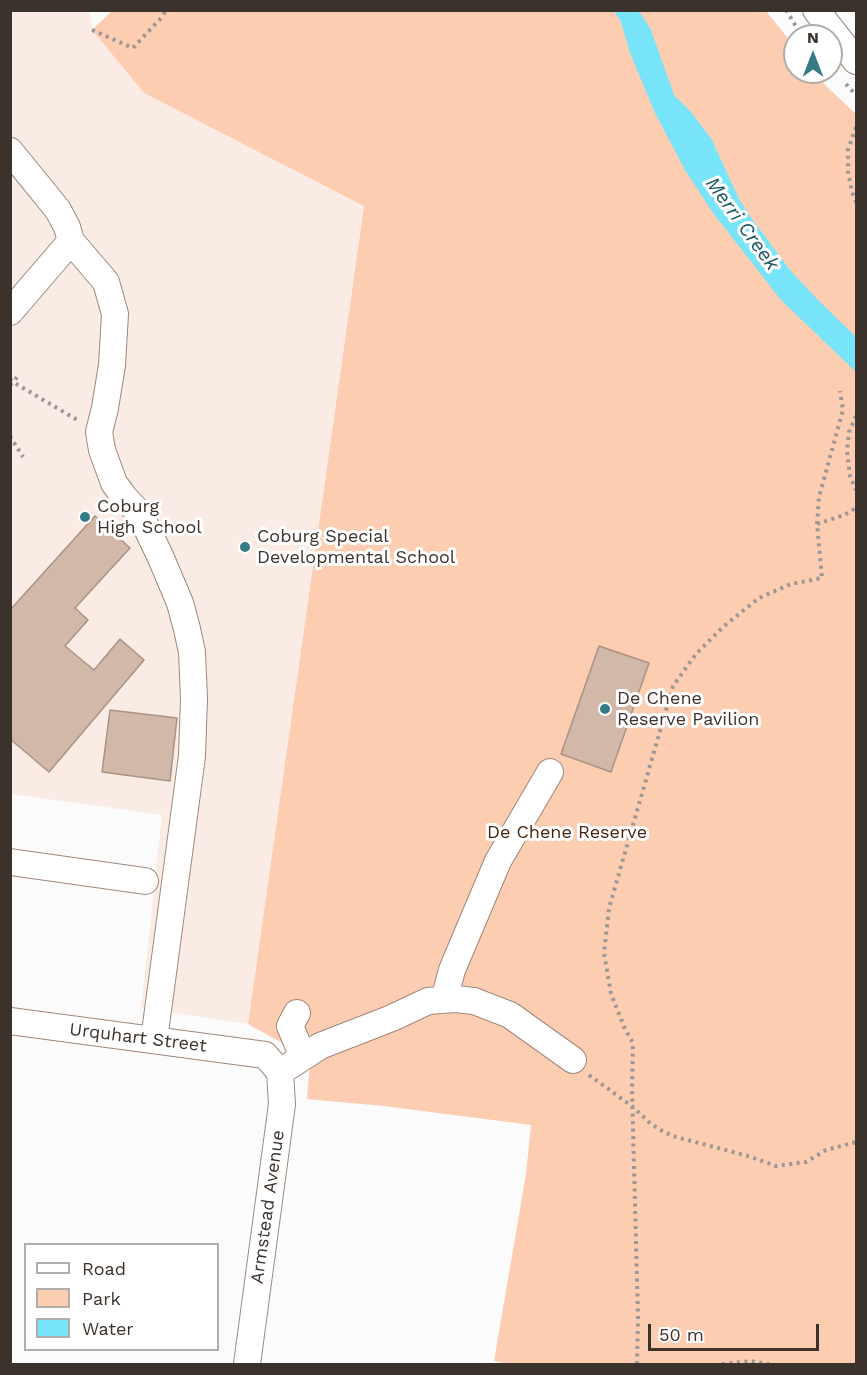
<!DOCTYPE html>
<style>
body{margin:0}
#map{position:relative;width:867px;height:1375px;overflow:hidden;background:#fbfbfb;font-family:"Work Sans",sans-serif}
canvas{display:block}
.frame{position:absolute;inset:0;border:12px solid #3c322c;pointer-events:none}
.legend{position:absolute;left:24px;top:1243px;width:195px;height:108px;box-sizing:border-box;background:#fff;border:2px solid #b1adab;margin:0;padding:8px 10px;list-style:none;font-size:18px;color:#3c322c}
.legend li{display:flex;align-items:center;gap:12px;height:30px}
.legend b{width:30px;border:2px solid #b1adab}
.north{position:absolute;left:783px;top:24px;width:60px;height:60px;box-sizing:border-box;background:#fff;border:2px solid #b1adab;border-radius:50%;rotate:0deg;font-size:16px;font-weight:700;line-height:24px;text-align:center;color:#3c322c}
.north::after{content:'';display:block;margin:auto;width:21px;height:27px;background:#357b88;clip-path:polygon(50% 0,100% 100%,50% 72%,0 100%)}
.scale{position:absolute;left:648px;top:1324px;width:171px;height:27px;box-sizing:border-box;border:3px solid #3c322c;border-top:0;padding-left:8px;font-size:18px;line-height:21px;white-space:nowrap;color:#3c322c;-webkit-text-stroke:4px #fff;paint-order:stroke}
</style>
<div id="map">
<canvas width="867" height="1375"></canvas>
<div class="frame"></div>
<ul class="legend">
<li><b style="height:8px;background:#fff"></b>Road</li>
<li><b style="height:16px;background:#fdcdb1"></b>Park</li>
<li><b style="height:16px;background:#78e4f9"></b>Water</li>
</ul>
<div class="north">N</div>
<div class="scale">50 m</div>
</div>
<script>
const g = document.querySelector('canvas').getContext('2d');
g.lineJoin = 'round';
function fill(path, color) {
  g.fillStyle = color;
  g.fill(path, 'evenodd');
}
function toPath(rows) {
  const path = new Path2D();
  for (const r of rows) {
    path.moveTo(r[0], r[1]);
    for (let i = 2; i < r.length; i += 2) path.lineTo(r[i], r[i + 1]);
  }
  return path;
}
function stroke(path, color, width, dash) {
  g.strokeStyle = color;
  g.lineWidth = width;
  g.lineCap = dash ? 'butt' : 'round';
  g.setLineDash(dash || []);
  g.stroke(path);
}
function drawText(font, color, halo, rows, align = 'center') {
  g.font = font + ' "Work Sans",sans-serif';
  g.lineWidth = 6;
  g.setLineDash([]);
  g.textBaseline = 'middle';
  g.strokeStyle = halo;
  g.fillStyle = color;
  for (const [text, x, y, turn = 0] of rows) {
    g.save();
    g.translate(x, y);
    g.rotate((+turn || 0) * Math.PI / 180);
    g.textAlign = isNaN(turn) ? turn : align;
    if (halo) g.strokeText(text, 0, 0);
    g.fillText(text, 0, 0);
    g.restore();
  }
}
const built = toPath([
 [11,11,90,11,93,31,144,93,364,205,248,1024,141,1008,162,815,11,794]
]);
const green = toPath([
 [113,10,766,11,795,47,795,72,815,72,823,83,856,114,856,1364,509,1364,494,1361,526,1174,531,1125,384,1106,307,1099,310,1063,291,1048,248,1024,364,206,144,93,92,30]
]);
const water = toPath([
 [614,11,639,11,651,30,674,95,692,113,712,140,739,199,752,219,790,270,817,299,856,337,856,372,781,300,713,213,685,170,655,113,630,53,621,22]
]);
const building = toPath([
 [95,516,130,548,75,608,88,620,65,646,94,670,120,639,144,660,49,772,10,739,10,610,95,516],
 [599,646,649,663,611,772,561,754,599,646],
 [110,710,177,718,170,781,102,772,110,710]
]);
const path = toPath([
 [786,10,802,36],
 [92,30,133,48,162,17,166,10],
 [846,84,856,95],
 [856,127,848,150,848,171,852,192,856,202],
 [10,379,13,382,79,421],
 [10,385,20,374],
 [856,416,849,432,847,451,850,476,856,490],
 [10,436,23,457],
 [817,524,819,497,843,410,840,391],
 [589,1075,633,1107,651,1124,664,1132,676,1137,748,1156,776,1166,806,1162,826,1150,856,1142],
 [637,1364,638,1318,632,1090,633,1043,625,1029,611,994,604,953,609,908,673,686,696,654,724,626,759,598,791,584,822,578,817,524,844,515,856,508],
 [722,1364,751,1361,769,1364]
]);
const minor = toPath([
 [816,10,856,61],
 [10,151,58,210,67,227,71,241,106,282,115,314,112,365,105,408,99,432,102,450,114,483,124,497,140,514,161,558,180,603,187,629,192,652,194,698,192,756,154,1040],
 [10,312,71,241],
 [10,862,145,881],
 [444,1000,452,970,498,861,550,772],
 [297,1013,290,1026,303,1057],
 [10,1021,265,1055,280,1072,282,1104,247,1364],
 [280,1072,320,1046,392,1018,428,1001,455,999,474,1001,510,1015,573,1060]
]);
const markers = [
 [85,517,6,"#357b88"],
 [245,547,6,"#357b88"],
 [605,709,6,"#357b88"]
];
const poiNames = [
 ["Coburg",97,507],
 ["High School",97,528],
 ["Coburg Special",257,537],
 ["Developmental School",257,558],
 ["De Chene",617,699],
 ["Reserve Pavilion",617,720]
];
const parkNames = [
 ["De Chene Reserve",567,833]
];
const streetNames = [
 ["Urquhart Street",138,1038,7],
 ["Armstead Avenue",268,1207,-82]
];
const waterNames = [
 ["Merri Creek",742,224,54]
];
fill(built, '#faece4');
fill(green, '#fdcdb1');
fill(water, '#78e4f9');
fill(building, '#d1b8a9');
stroke(building, '#aa9284', 1.5);
stroke(minor, '#9f8779', 28);
stroke(path, '#9c9794', 4, [3, 4.5]);
stroke(minor, '#fff', 26);
for (const [x, y, r, color] of markers) {
  const dot = new Path2D();
  dot.arc(x, y, r, 0, 2 * Math.PI);
  g.fillStyle = color;
  g.fill(dot);
  stroke(dot, '#fff', 2);
}
drawText('18px', '#3c322c', '#fff', poiNames, 'left');
drawText('18px', '#48250d', '#fff', parkNames);
drawText('18px', '#3c322c', '#fff', streetNames);
drawText('italic 20px', '#1b5964', '#fff', waterNames);
</script>
